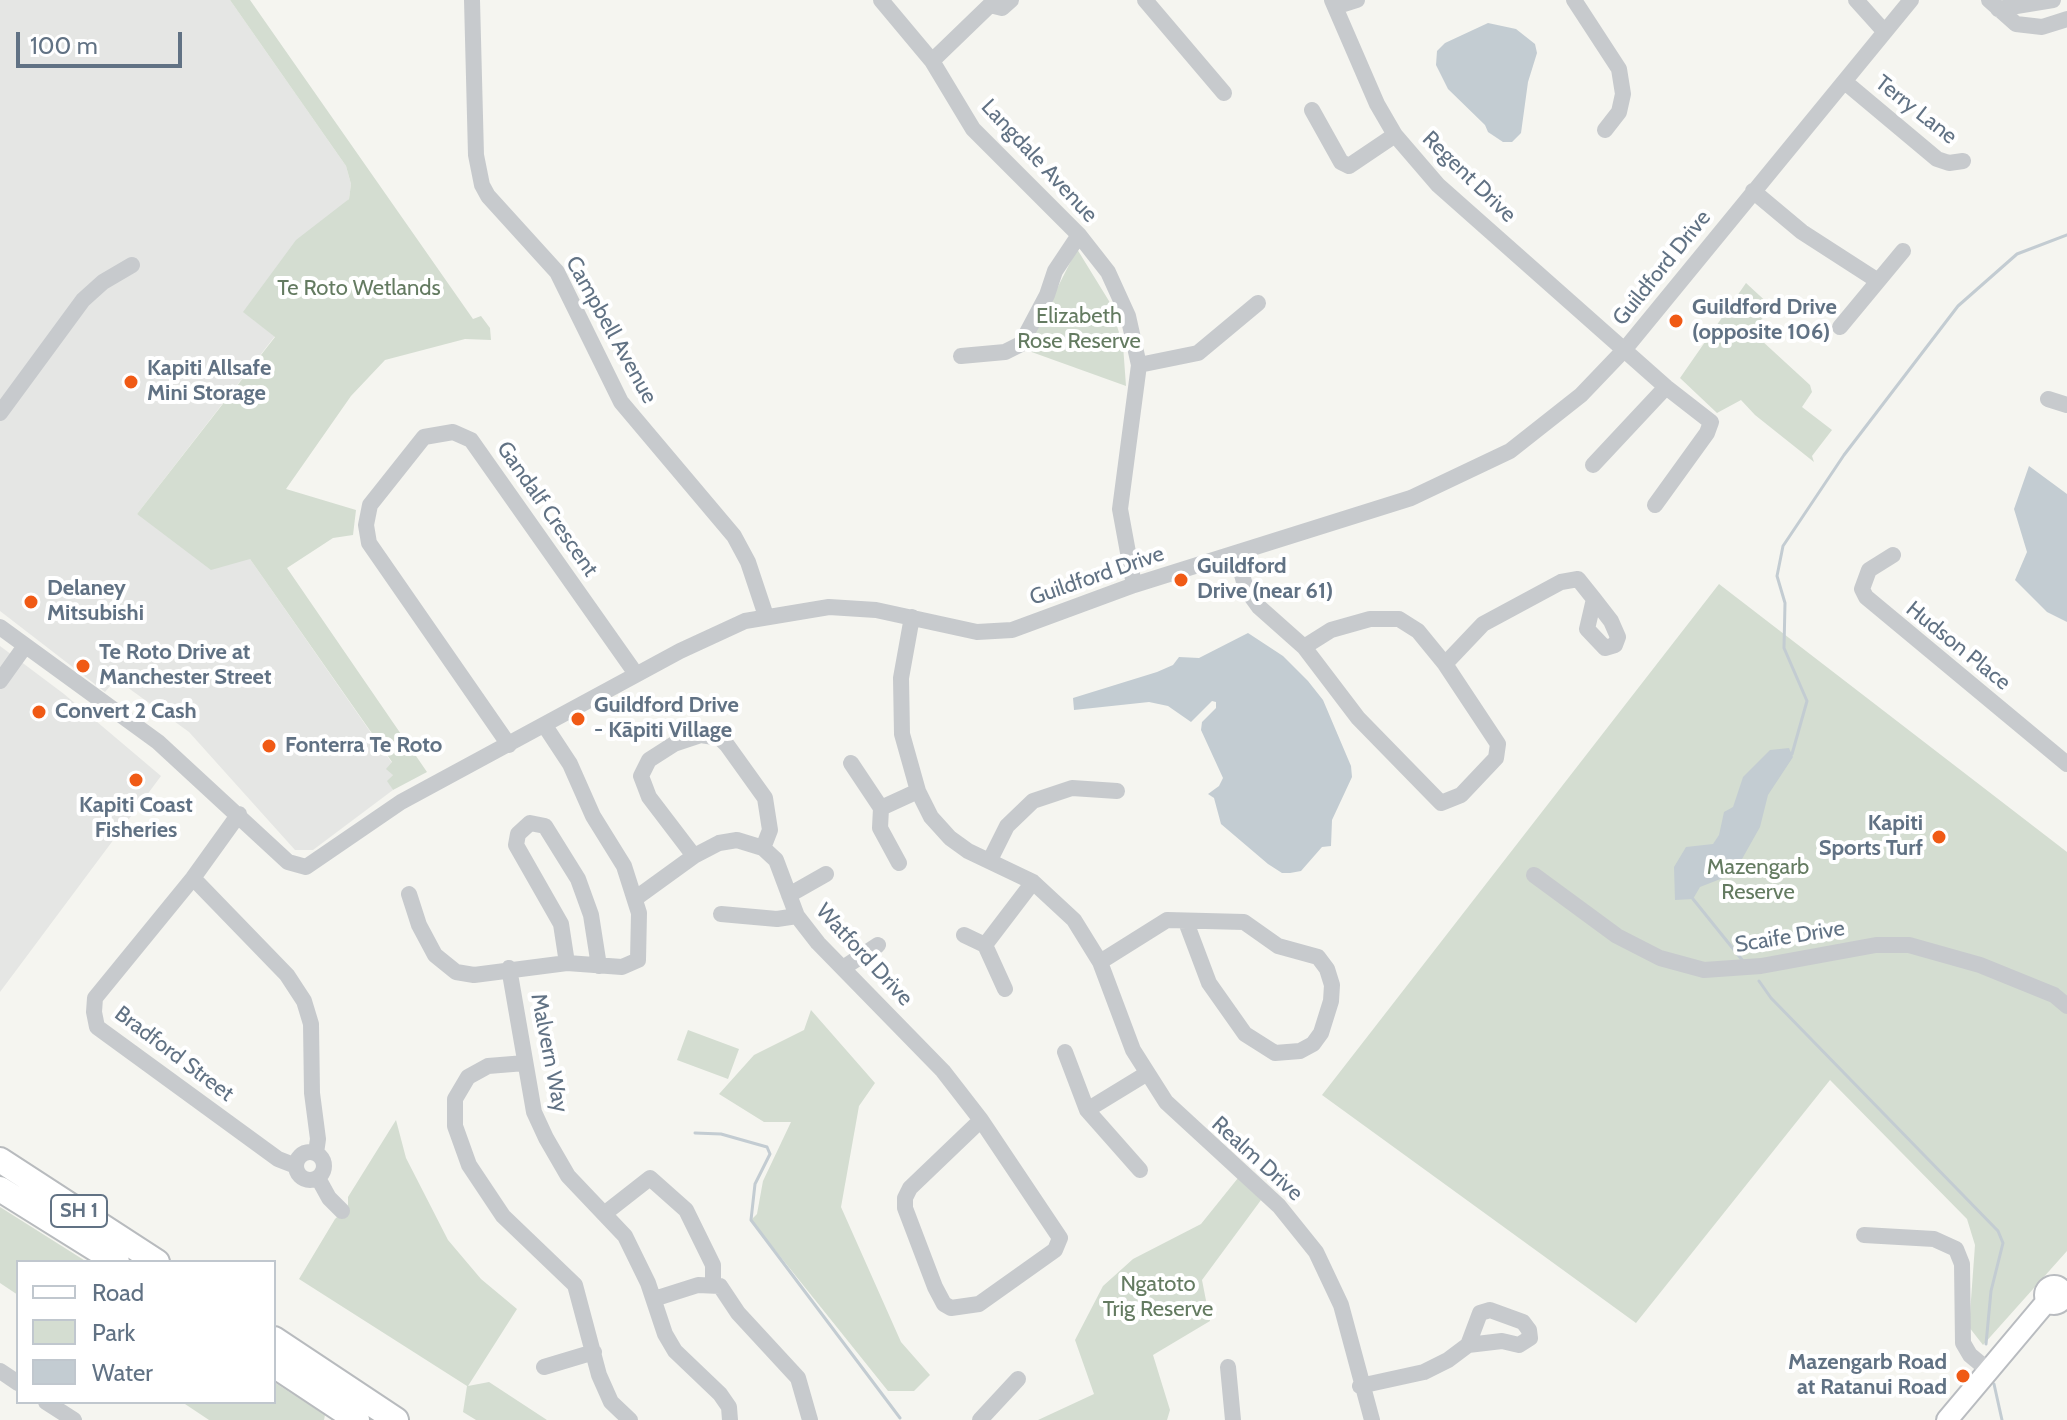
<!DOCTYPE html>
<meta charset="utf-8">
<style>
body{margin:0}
#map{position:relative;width:2067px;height:1420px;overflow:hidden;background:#f5f5f0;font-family:Cabin,sans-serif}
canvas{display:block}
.legend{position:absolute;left:16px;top:1260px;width:260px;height:144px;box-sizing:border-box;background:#fff;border:2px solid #c0c7ce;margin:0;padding:10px 14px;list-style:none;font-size:24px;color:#617284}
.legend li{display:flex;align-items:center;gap:16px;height:40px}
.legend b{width:40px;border:2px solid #c0c7ce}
.scale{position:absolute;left:16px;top:32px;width:166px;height:36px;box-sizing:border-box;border:4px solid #617284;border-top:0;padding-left:10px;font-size:24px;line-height:28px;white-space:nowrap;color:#617284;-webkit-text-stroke:6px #fff;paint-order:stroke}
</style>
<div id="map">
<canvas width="2067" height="1420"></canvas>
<ul class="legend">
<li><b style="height:10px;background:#fff"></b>Road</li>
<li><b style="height:22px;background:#d4ddd1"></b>Park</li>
<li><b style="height:22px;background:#c3ccd2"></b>Water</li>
</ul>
<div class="scale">100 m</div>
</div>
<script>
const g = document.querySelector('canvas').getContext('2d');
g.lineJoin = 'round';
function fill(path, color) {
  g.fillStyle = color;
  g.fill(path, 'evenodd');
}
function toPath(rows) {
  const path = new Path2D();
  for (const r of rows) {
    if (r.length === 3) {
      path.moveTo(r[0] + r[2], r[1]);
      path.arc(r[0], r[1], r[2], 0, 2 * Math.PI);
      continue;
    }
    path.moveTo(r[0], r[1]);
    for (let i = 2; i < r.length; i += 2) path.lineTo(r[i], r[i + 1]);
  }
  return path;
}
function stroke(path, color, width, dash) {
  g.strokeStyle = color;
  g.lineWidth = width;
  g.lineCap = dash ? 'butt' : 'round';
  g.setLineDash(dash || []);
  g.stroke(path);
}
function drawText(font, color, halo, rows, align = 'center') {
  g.font = font + ' Cabin,sans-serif';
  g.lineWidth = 8;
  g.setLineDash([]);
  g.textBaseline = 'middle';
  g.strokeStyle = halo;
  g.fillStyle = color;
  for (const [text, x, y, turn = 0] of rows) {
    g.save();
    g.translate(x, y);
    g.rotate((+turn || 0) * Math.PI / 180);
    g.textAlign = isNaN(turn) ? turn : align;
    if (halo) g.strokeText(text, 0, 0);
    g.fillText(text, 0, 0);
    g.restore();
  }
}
const built = toPath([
 [0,0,230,0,346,166,351,184,349,199,244,312,275,336,137,514,250,559,392,763,393,775,388,781,393,790,313,850,295,850,189,732,116,679,105,692,0,611],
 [0,646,64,694,161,776,0,992]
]);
const green = toPath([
 [230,0,250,0,473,319,481,316,490,328,491,340,465,339,385,360,351,396,286,489,356,510,353,535,333,538,287,568,427,772,393,790,387,781,393,775,386,769,392,762,250,559,211,570,137,514,275,337,243,312,296,240,349,199,351,184,346,166],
 [1077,249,1109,301,1123,345,1126,386,1026,350],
 [1746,283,1772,307,1755,327,1761,340,1810,385,1812,392,1802,407,1832,430,1812,456,1814,462,1755,415,1741,400,1717,413,1680,378],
 [1719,584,2067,852,2067,1251,1983,1345,1969,1327,1975,1245,1967,1219,1830,1080,1636,1323,1322,1095],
 [811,1010,875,1083,859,1106,841,1207,901,1342,930,1375,914,1391,888,1391,751,1220,757,1214,763,1181,791,1122,764,1122,719,1094,754,1055,804,1030],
 [688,1030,739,1049,728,1079,677,1060],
 [396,1120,406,1158,448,1240,481,1279,517,1309,468,1386,489,1382,547,1420,476,1420,463,1412,467,1386,299,1279,335,1219,348,1206,348,1197],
 [1238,1178,1261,1200,1202,1280,1210,1321,1153,1355,1170,1410,1167,1420,1038,1420,1094,1394,1075,1340,1103,1286,1133,1259,1201,1224],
 [0,1207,87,1262,18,1262,18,1295,0,1283],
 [274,1382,325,1415,324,1420,209,1420,182,1402,274,1402]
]);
const water = toPath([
 [1488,23,1516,29,1535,44,1537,53,1528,82,1521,133,1512,142,1503,142,1488,132,1485,125,1448,89,1436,65,1437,51,1445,43],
 [2029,466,2067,494,2067,622,2047,612,2015,580,2027,552,2014,509],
 [1248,633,1283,656,1308,681,1323,700,1351,766,1352,777,1332,820,1331,846,1322,847,1301,871,1290,873,1282,873,1268,864,1221,824,1214,798,1208,794,1219,786,1223,778,1201,730,1202,722,1216,708,1216,702,1212,701,1191,722,1168,706,1149,702,1074,710,1073,698,1157,672,1173,665,1179,657,1199,658],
 [1789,748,1793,757,1768,795,1760,827,1742,859,1723,878,1700,887,1693,899,1675,900,1674,867,1686,847,1713,844,1719,835,1724,812,1733,807,1743,777,1770,750]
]);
const stream = toPath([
 [1792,754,1807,701,1784,648,1785,603,1777,576,1783,546,1844,455,1958,306,2017,254,2067,235],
 [1693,899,1743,961],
 [1759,981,1771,998,1998,1231,2003,1243,1991,1291,1986,1344],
 [695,1133,721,1134,767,1147,770,1154,755,1184,751,1220,900,1418],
 [1994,1384,2002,1420]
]);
const minor = toPath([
 [472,0,476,155,482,185,488,196,557,272,621,402,734,536,748,562,766,616],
 [881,0,932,61,973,129,1079,235,1108,272,1128,316,1139,365,1120,509,1134,585],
 [1145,0,1224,93],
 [1332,0,1377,104,1395,135,1438,185,1666,387,1711,422,1707,433,1655,505],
 [1574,0,1619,69,1623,94,1619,112,1605,130],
 [1856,0,1883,30],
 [1989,0,2016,24,2042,27,2067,19],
 [990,5,1002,8,1011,0],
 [1335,7,1357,0],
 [1998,9,2053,0],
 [932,61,990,5],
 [1845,82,1937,159,1949,163,1963,161],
 [1312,110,1341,162,1349,166,1395,135],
 [1753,191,1802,232,1878,281],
 [1840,327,1903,251],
 [961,356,1005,352,1021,344,1047,295,1055,271,1079,235],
 [1139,365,1198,353,1258,303],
 [2048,399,2067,405],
 [0,413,83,300,103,282,132,265],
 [1593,465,1666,387],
 [1236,553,1246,589,1259,607,1304,647,1358,718,1441,803,1461,795,1496,758,1498,744,1445,664,1418,631,1399,619,1370,619,1331,630,1304,647],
 [1893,555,1869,570,1862,589,1866,597,2067,764],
 [912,617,901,678,902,734,918,791,931,817,950,838,968,851,1033,882,1074,920,1100,962,1133,1050,1166,1102,1279,1206,1316,1252,1341,1305,1372,1420],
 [0,627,158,742,288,862,306,867,401,802,680,651,745,621,829,607,876,610,977,632,1012,630,1134,585,1411,498,1510,451,1581,395,1625,349,1911,0],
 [1445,664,1483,624,1561,582,1578,579,1594,599,1611,621,1618,637,1615,645,1605,648,1587,629,1594,599],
 [0,681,25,646],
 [509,745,369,543,366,525,370,505,424,437,453,432,471,440,636,674],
 [851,763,881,808,880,828,899,863],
 [881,808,918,791],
 [239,814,193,878,95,998,94,1012,97,1027,278,1159,296,1166],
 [694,856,649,797,641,776,649,760,674,744,701,735,720,738,727,745,765,798,770,830,763,848],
 [990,860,1007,826,1033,801,1072,788,1117,791],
 [1534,875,1617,936,1660,958,1704,970,1761,966,1876,945,1909,945,1980,965,2054,995,2067,1006],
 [193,878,287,975,304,1001,311,1024,312,1093,318,1139,316,1153],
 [409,894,419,925,435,955,456,972,474,975,567,963,622,967,638,960,639,913,624,866,593,816,570,764,545,726],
 [789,895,826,874],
 [636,898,694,856,719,843,737,840,763,848,776,860,797,916,818,943,943,1071,981,1120,1060,1238,1055,1250,979,1304,951,1308,944,1304,935,1287,905,1208,905,1198,910,1188,981,1120],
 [721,914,777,919,797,916],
 [964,935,985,945,1005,989],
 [985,945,1033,882],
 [1100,962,1167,920,1244,922,1278,946,1318,957,1327,969,1332,985,1331,1001,1321,1033,1313,1044,1300,1051,1275,1053,1245,1034,1209,983,1186,922],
 [567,963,561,924,516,845,518,834,530,823,545,826,578,879,591,915,599,966],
 [509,968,534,1112,546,1138,568,1176,625,1236,648,1283,665,1334,675,1351,720,1394,729,1407,730,1420],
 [843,968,878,945],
 [1065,1052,1087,1110,1140,1170],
 [525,1063,488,1066,468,1077,455,1099,455,1126,469,1165,503,1216,575,1285,599,1375,611,1402,630,1420],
 [1087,1110,1146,1074],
 [310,1166,14],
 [318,1178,329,1198,342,1211],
 [604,1214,650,1178,686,1210,713,1265,713,1284],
 [1864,1235,1934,1239,1956,1249,1962,1264,1963,1343,1970,1355,1988,1370],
 [654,1299,698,1285,720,1286,738,1313,798,1378,810,1420],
 [2061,1300,2067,1302],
 [544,1367,594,1352],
 [1228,1367,1233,1420],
 [0,1371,18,1383],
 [1360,1386,1424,1372,1448,1360,1468,1345,1480,1313,1490,1310,1523,1322,1529,1330,1530,1338,1519,1345,1502,1341,1468,1345],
 [46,1402,74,1420],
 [980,1420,1018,1379]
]);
const major = toPath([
 [2054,1295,9],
 [1947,1420,2047,1301]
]);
const highway = toPath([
 [0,1160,157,1262],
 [0,1189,117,1262],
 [274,1339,396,1420],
 [274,1365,357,1420]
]);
const markers = [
 [1676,321,8,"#f05a15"],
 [131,382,8,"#f05a15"],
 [1181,580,8,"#f05a15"],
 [31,602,8,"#f05a15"],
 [83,666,8,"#f05a15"],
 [39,712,8,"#f05a15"],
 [578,719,8,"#f05a15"],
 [269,746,8,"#f05a15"],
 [136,780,8,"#f05a15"],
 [1939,837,8,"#f05a15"],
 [1963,1376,8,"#f05a15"]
];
const shields = [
 [79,1211,56]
];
const shieldNames = [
 ["SH 1",79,1211]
];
const streetNames = [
 ["Terry Lane",1916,110,38],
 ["Langdale Avenue",1039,161,47],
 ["Regent Drive",1469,177,44],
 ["Guildford Drive",1662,268,-51],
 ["Campbell Avenue",611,330,61],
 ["Gandalf Crescent",547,509,55],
 ["Guildford Drive",1097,576,-19],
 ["Hudson Place",1958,646,39],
 ["Scaife Drive",1790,937,-9],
 ["Watford Drive",864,955,47],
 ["Malvern Way",549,1053,79],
 ["Bradford Street",174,1054,37],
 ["Realm Drive",1257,1159,42]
];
const parkNames = [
 ["Te Roto Wetlands",359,289],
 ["Elizabeth",1079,317],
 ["Rose Reserve",1079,342],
 ["Mazengarb",1758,868],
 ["Reserve",1758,893],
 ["Ngatoto",1158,1285],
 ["Trig Reserve",1158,1310]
];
const poiNames = [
 ["Guildford Drive",1692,308],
 ["(opposite 106)",1692,333],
 ["Kapiti Allsafe",147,369],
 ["Mini Storage",147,394],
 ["Guildford",1197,567],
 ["Drive (near 61)",1197,592],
 ["Delaney",47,589],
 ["Mitsubishi",47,614],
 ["Te Roto Drive at",99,653],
 ["Manchester Street",99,678],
 ["Guildford Drive",594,706],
 ["- Kāpiti Village",594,731],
 ["Convert 2 Cash",55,712],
 ["Fonterra Te Roto",285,746],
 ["Kapiti Coast",136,806,"center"],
 ["Fisheries",136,831,"center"],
 ["Kapiti",1923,824,"right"],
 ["Sports Turf",1923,849,"right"],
 ["Mazengarb Road",1947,1363,"right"],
 ["at Ratanui Road",1947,1388,"right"]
];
fill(built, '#e5e6e4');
fill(green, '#d4ddd1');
fill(water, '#c3ccd2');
stroke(stream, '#c3ccd2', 3);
stroke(major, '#b9bcc0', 24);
stroke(highway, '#b8bbbe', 28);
stroke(minor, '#c7cacd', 16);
stroke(major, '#fff', 20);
stroke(highway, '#fff', 24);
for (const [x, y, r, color] of markers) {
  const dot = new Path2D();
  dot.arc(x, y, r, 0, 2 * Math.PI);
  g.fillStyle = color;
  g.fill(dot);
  stroke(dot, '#fff', 3);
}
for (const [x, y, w] of shields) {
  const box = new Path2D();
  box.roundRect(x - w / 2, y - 16, w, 32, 6);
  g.fillStyle = '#fff';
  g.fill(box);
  stroke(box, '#617284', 2);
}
drawText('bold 20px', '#617284', null, shieldNames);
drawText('22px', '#617284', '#fff', streetNames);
drawText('22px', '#647b61', '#fff', parkNames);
drawText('bold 22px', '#617284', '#fff', poiNames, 'left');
</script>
